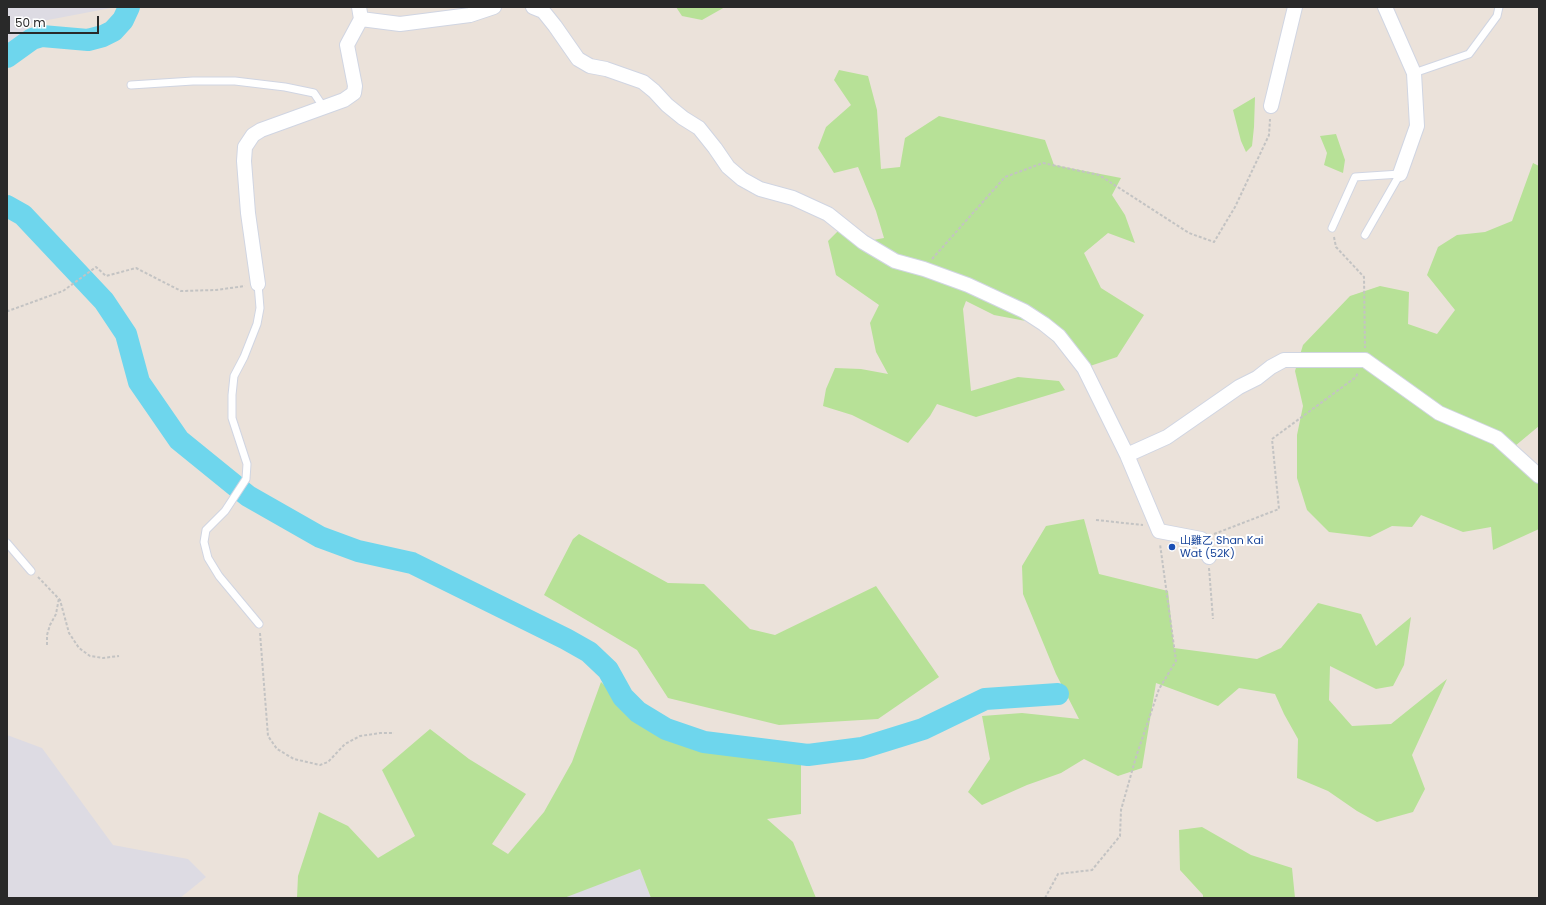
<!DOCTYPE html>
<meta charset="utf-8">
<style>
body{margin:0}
#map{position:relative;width:1546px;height:905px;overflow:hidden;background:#ebe2da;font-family:Poppins,sans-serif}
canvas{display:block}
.frame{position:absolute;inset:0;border:8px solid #292929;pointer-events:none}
.scale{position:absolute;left:8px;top:16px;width:91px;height:18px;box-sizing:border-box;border:2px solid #292929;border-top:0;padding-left:5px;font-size:12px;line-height:14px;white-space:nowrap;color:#292929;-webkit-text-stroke:3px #fff;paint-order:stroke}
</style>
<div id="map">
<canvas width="1546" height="905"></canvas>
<div class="frame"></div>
<div class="scale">50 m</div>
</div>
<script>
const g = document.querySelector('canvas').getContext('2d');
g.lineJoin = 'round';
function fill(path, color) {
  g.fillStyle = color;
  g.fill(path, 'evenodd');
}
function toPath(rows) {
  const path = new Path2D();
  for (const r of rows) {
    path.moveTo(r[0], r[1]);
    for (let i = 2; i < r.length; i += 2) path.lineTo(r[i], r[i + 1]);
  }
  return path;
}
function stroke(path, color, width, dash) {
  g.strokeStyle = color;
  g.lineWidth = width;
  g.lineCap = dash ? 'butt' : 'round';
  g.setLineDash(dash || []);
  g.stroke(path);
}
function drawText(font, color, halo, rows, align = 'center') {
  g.font = font + ' Poppins,"Noto Sans SC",sans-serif';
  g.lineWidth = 4;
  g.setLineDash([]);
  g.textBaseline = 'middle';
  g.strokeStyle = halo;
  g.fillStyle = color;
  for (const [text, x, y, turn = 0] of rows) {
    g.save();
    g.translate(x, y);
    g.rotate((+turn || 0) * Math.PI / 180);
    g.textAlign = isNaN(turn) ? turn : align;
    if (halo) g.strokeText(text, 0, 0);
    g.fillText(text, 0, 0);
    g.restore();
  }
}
const industrial = toPath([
 [7,7,116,7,32,23,11,44,7,44],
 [7,735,42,748,113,845,188,859,206,877,180,898,7,898],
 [640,869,651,898,564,898,564,897]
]);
const green = toPath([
 [676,7,725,7,702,20,682,16],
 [839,70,868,76,877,110,881,169,900,167,905,138,939,116,1045,140,1054,165,1121,178,1112,195,1125,215,1135,243,1108,233,1084,253,1101,288,1144,315,1117,357,1084,368,1031,322,994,315,966,301,963,309,971,391,1018,377,1059,381,1065,390,976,417,937,404,930,416,908,443,852,415,823,406,826,389,835,368,861,369,888,374,876,352,870,323,879,305,836,275,828,241,843,226,863,242,884,238,876,211,858,167,834,173,818,148,826,127,851,105,834,80],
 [1255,97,1254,127,1252,146,1246,152,1241,141,1233,110],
 [1336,134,1345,160,1343,173,1324,165,1327,153,1320,136],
 [1533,163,1539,166,1539,426,1515,446,1539,471,1539,529,1493,550,1491,527,1463,532,1421,515,1412,527,1392,526,1370,537,1329,532,1307,510,1297,478,1297,435,1303,406,1295,371,1303,345,1350,296,1380,286,1409,292,1408,324,1437,334,1455,310,1427,275,1438,247,1457,235,1485,232,1512,221],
 [1084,519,1099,574,1168,591,1174,648,1257,659,1281,648,1318,603,1361,614,1376,646,1411,617,1404,665,1393,686,1376,689,1330,666,1329,700,1352,726,1391,724,1447,679,1412,755,1425,789,1413,812,1377,822,1357,811,1328,791,1297,778,1298,739,1284,714,1275,694,1239,688,1218,706,1156,683,1142,768,1118,776,1084,759,1061,773,1027,785,982,805,968,792,990,759,982,716,1022,713,1079,719,1056,674,1023,594,1022,566,1046,526],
 [579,534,668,583,704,584,750,629,775,635,876,586,939,677,878,719,779,725,668,698,637,650,544,595,573,539],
 [601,682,653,732,801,764,801,814,767,819,793,842,816,898,651,898,640,869,564,898,297,898,298,876,319,812,348,826,378,858,415,836,382,770,430,729,469,759,526,794,492,844,508,854,544,812,572,762],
 [1202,827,1251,855,1292,868,1295,898,1203,898,1203,895,1180,870,1179,830]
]);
const river = toPath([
 [7,57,32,39,42,36,88,40,103,36,113,31,123,20,129,7],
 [7,206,23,215,104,301,126,334,139,382,179,440,248,496,320,537,358,551,412,563,566,639,589,652,608,670,623,697,638,712,666,729,704,742,808,755,862,748,923,729,985,699,1058,694]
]);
const path = toPath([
 [1334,237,1336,247,1364,277,1365,348],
 [932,259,1005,177,1043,163,1099,175,1189,233,1214,242,1235,207,1269,135,1270,119],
 [7,310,8,311,63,291,96,267,106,276,136,268,181,291,216,290,245,286],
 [1096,520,1143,525],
 [1214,534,1279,509,1272,439,1356,377,1358,372],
 [1209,568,1213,619],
 [38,577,60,600,69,633,79,648,90,656,103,658,119,656],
 [260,633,268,736,277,749,294,759,320,765,328,762,345,744,360,736,380,733,394,733],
 [47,645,47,635,50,625,56,614,59,598],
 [1045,898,1058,874,1092,870,1120,836,1121,810,1136,757,1159,689,1176,661,1160,544]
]);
const service = toPath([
 [1414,73,1469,54,1497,16,1499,7],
 [131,85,193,81,235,81,285,87,314,93,324,108],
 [1332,228,1355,177,1400,174],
 [1365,235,1400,174],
 [258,284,260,308,257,324,244,357,234,376,232,395,232,418,247,464,246,479,225,511,206,530,204,542,208,558,219,576,259,624],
 [7,543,31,571]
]);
const minor = toPath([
 [533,7,543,11,555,26,578,59,590,66,606,69,643,82,654,91,667,105,683,118,699,128,715,148,728,167,742,179,760,189,793,198,828,214,863,242,895,261,924,269,968,285,1024,311,1044,324,1059,336,1084,368,1127,455,1159,531,1201,539,1209,557],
 [1385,7,1414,73,1417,126,1400,174],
 [361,19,400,24,470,15,494,7],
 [1271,106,1295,7],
 [258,284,248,213,244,161,245,147,253,135,261,130,344,100,354,93,355,86,347,45,361,19,359,7],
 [1127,455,1167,437,1239,387,1257,378,1271,367,1284,360,1365,360,1439,413,1497,438,1539,476]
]);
const markers = [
 [1172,547,4,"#1a4fb4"]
];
const transitNames = [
 ["山雞乙 Shan Kai",1180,541],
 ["Wat (52K)",1180,554]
];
fill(industrial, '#dddbe3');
fill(green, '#b7e197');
stroke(river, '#6ed6ed', 22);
stroke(service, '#d0d5e2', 9);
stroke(minor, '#d0d5e2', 16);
stroke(path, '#c3c3c3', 2, [3, 2]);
stroke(service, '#fff', 7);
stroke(minor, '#fff', 14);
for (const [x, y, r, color] of markers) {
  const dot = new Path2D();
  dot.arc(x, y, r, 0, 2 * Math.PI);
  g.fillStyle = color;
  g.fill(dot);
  stroke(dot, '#fff', 1.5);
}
drawText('11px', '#164399', '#fff', transitNames, 'left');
</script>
